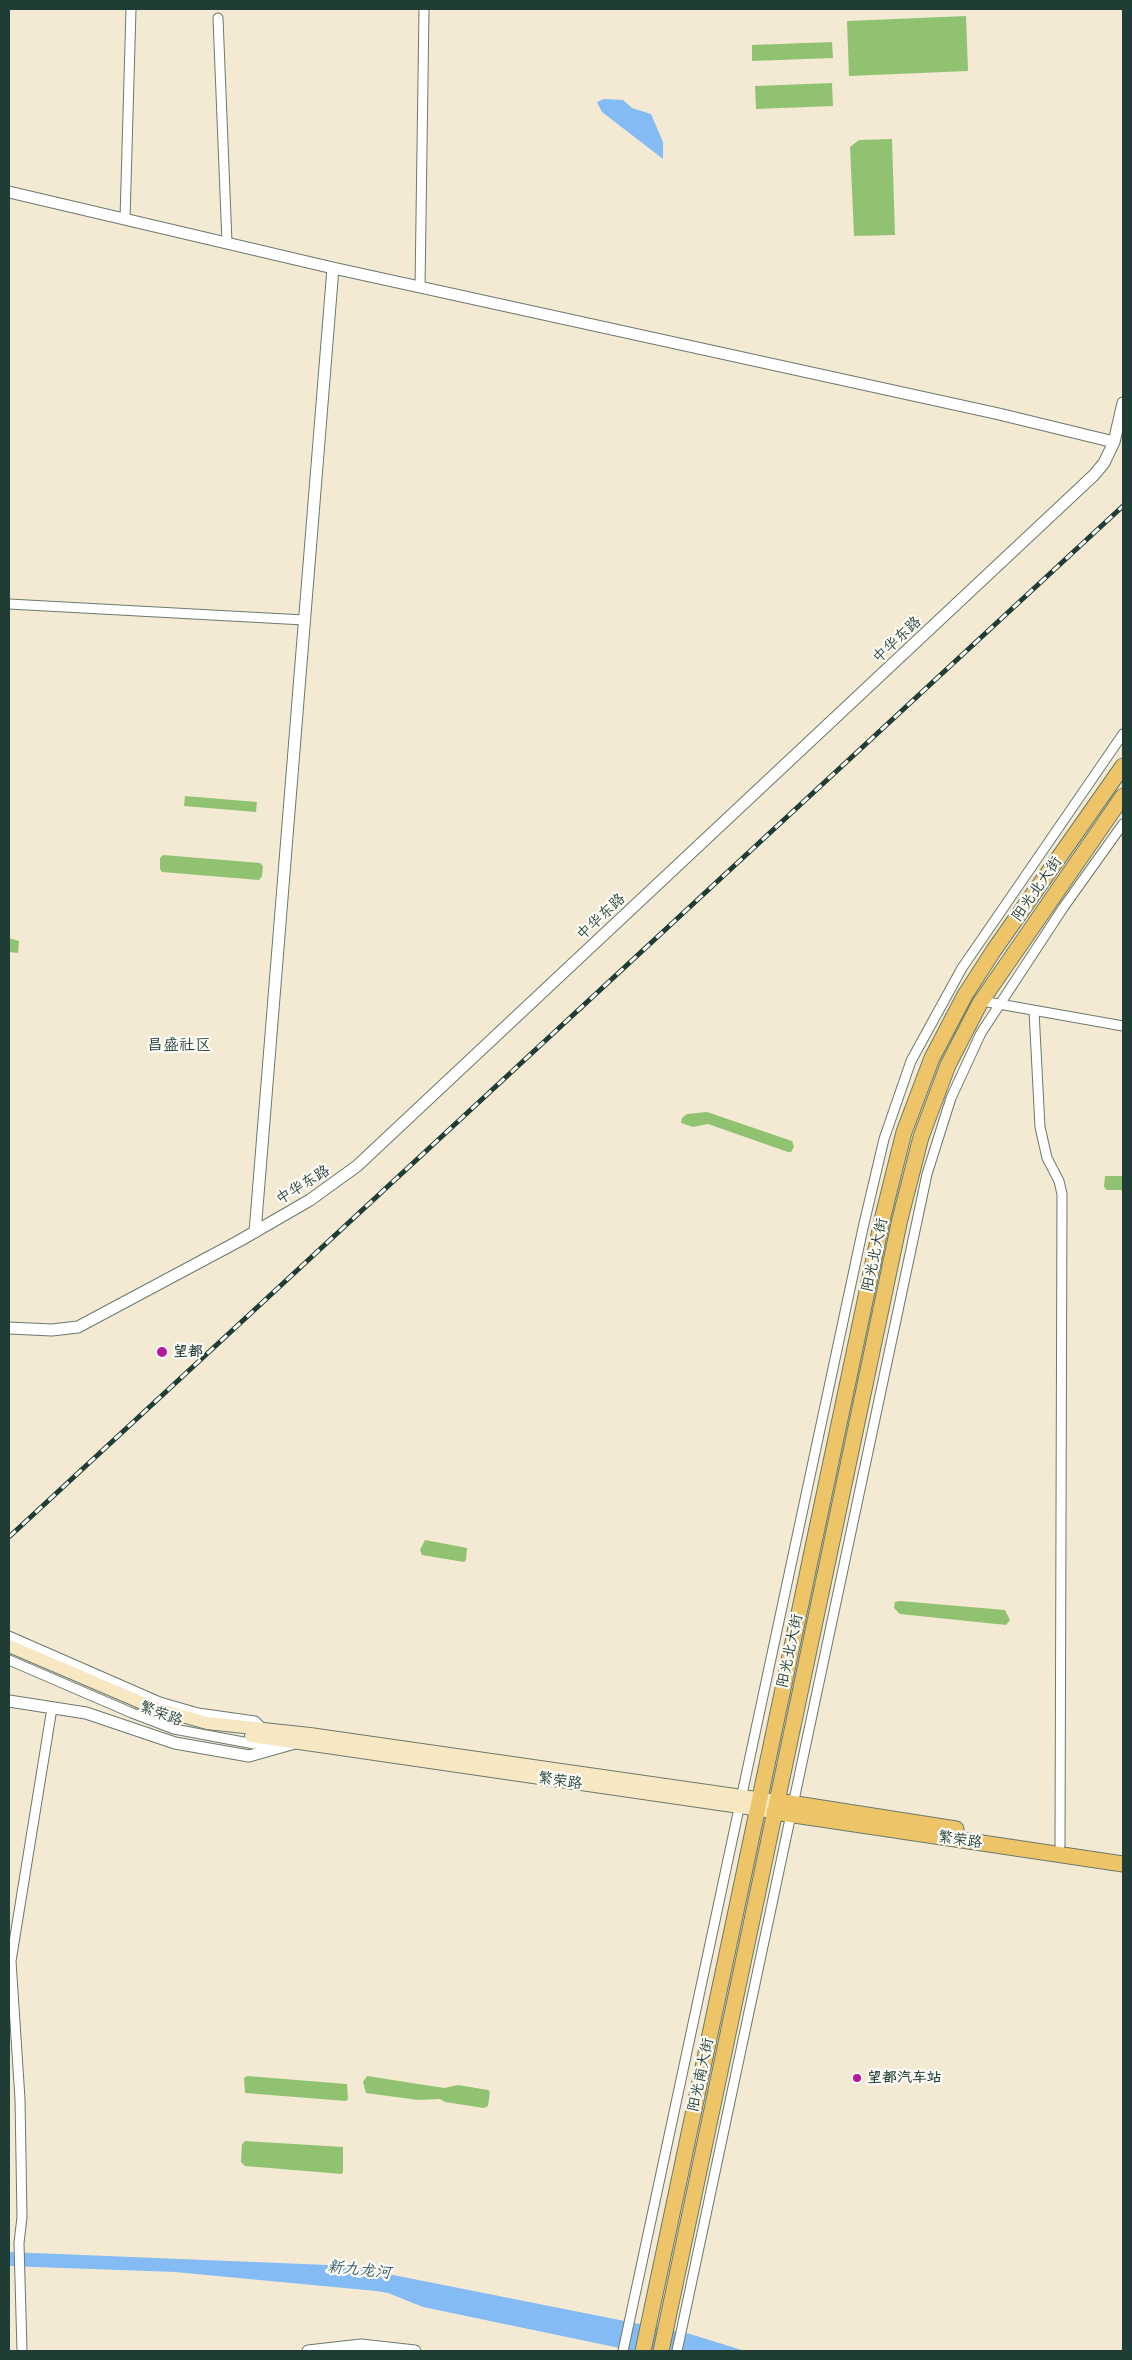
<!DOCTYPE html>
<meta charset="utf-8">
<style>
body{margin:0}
#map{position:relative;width:1132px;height:2360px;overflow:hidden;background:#f4ead4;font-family:"Comic Neue",sans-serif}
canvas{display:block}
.frame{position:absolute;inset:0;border:10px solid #1f3d34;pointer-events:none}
</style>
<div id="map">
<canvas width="1132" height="2360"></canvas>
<div class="frame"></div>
</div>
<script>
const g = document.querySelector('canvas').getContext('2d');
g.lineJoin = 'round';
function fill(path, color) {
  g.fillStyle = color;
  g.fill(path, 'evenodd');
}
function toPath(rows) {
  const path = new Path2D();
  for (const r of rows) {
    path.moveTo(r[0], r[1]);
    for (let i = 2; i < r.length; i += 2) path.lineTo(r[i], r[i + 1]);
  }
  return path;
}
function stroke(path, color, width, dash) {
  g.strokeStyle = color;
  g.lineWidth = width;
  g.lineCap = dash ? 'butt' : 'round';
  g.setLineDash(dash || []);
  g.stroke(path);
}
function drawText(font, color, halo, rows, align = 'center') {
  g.font = font + ' "Comic Neue","LXGW WenKai TC",sans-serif';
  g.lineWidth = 4.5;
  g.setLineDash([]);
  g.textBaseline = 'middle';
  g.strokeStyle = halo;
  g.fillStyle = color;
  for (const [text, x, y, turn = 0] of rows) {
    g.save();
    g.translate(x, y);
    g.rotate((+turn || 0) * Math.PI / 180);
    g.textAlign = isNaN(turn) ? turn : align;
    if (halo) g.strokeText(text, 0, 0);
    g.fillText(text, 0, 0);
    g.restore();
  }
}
const green = toPath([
 [966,16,968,71,849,76,847,21],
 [832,42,833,58,752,61,752,45],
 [832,83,833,106,756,109,755,86],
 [892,139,895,235,854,236,850,147,859,140],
 [185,796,257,802,256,812,184,806],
 [163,855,260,863,263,866,262,876,259,880,162,872,160,869,160,858],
 [9,938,19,941,18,953,9,952],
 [707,1112,792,1141,794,1147,791,1152,788,1152,708,1124,693,1127,681,1123,682,1118,687,1114],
 [1105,1176,1123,1176,1123,1190,1107,1190,1104,1187],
 [425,1540,467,1548,466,1560,464,1562,422,1555,420,1550],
 [900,1601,1005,1610,1010,1620,1006,1625,900,1614,894,1608,895,1602],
 [247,2076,347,2084,348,2099,346,2101,245,2093,244,2078],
 [367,2076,444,2088,458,2085,488,2090,490,2092,488,2106,484,2108,445,2102,440,2099,418,2100,366,2093,363,2082],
 [245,2141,343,2147,343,2171,342,2174,245,2166,241,2162,242,2144]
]);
const water = toPath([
 [604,99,623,100,632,108,651,114,663,142,663,159,602,112,597,102],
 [9,2252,328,2265,358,2268,690,2334,745,2351,634,2351,423,2307,388,2293,376,2291,175,2272,9,2266]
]);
const minor = toPath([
 [218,18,227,243],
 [125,219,131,9],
 [420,287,424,9],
 [9,604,304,620],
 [982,1001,1123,1026],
 [1034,1011,1040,1127,1047,1158,1059,1181,1062,1194,1060,1845],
 [9,1636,160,1702,198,1713,255,1721,263,1729],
 [9,1660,132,1713,174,1729,254,1744,273,1744],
 [22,2351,19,2243,22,2217,20,2099,11,1961,52,1708],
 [623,2351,863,1228,884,1139,911,1061,962,968,1123,734],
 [677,2351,927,1174,951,1098,981,1033,1063,908,1123,824]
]);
const tertiary = toPath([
 [9,192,333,268,999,414,1114,442],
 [255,1232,333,268],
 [9,1328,52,1330,78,1327,239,1241,310,1200,357,1166,1094,475,1104,463,1114,442,1123,403],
 [9,1701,86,1713,175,1743,249,1756,295,1743],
 [308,2351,361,2345,415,2351]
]);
const secondary = toPath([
 [9,1646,154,1708,207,1723,310,1734,777,1801],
 [251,1736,774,1812]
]);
const primary = toPath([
 [777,1801,956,1829],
 [774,1812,1123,1864]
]);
const trunk = toPath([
 [643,2351,883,1216,904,1132,932,1058,965,995,994,950,1123,766],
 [661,2351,900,1219,921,1137,948,1065,980,1003,1123,796]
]);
const rail = toPath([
 [9,1537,1123,506]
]);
const markers = [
 [162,1352,6,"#b5179e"],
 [857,2078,5,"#b5179e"]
];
const streetNames = [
 ["中华东路",897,640,-43],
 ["阳光北大街",1037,889,-55],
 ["中华东路",601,917,-43],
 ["中华东路",303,1185,-32],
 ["阳光北大街",875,1255,-78],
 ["阳光北大街",790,1651,-78],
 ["繁荣路",161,1714,20],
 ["繁荣路",560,1781,8],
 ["繁荣路",960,1840,8],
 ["阳光南大街",701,2075,-78]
];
const poiNames = [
 ["望都",173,1352],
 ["望都汽车站",867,2078]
];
const neighbourhoodNames = [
 ["昌盛社区",179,1045]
];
const waterNames = [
 ["新九龙河",359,2270,6]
];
fill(green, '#91c272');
fill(water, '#84bbf4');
stroke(minor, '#6a7a6c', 11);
stroke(tertiary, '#6a7a6c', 13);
stroke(secondary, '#6a7a6c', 14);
stroke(primary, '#6a7a6c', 17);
stroke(trunk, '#6a7a6c', 17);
stroke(minor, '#fff', 9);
stroke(tertiary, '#fff', 11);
stroke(secondary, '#f8e7c3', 12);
stroke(primary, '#eec469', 15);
stroke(trunk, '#eec469', 15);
stroke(rail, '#1f3d34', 5);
stroke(rail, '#fdfcf7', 3, [9]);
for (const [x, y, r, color] of markers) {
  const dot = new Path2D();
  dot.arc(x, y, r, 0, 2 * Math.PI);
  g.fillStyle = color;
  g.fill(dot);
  stroke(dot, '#fdfcf7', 2);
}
drawText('15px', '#1f3d34', '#fdfcf7', streetNames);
drawText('bold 15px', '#1f3d34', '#fdfcf7', poiNames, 'left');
drawText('16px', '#1f3d34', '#fdfcf7', neighbourhoodNames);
drawText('italic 16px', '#385c64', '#fdfcf7', waterNames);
</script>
